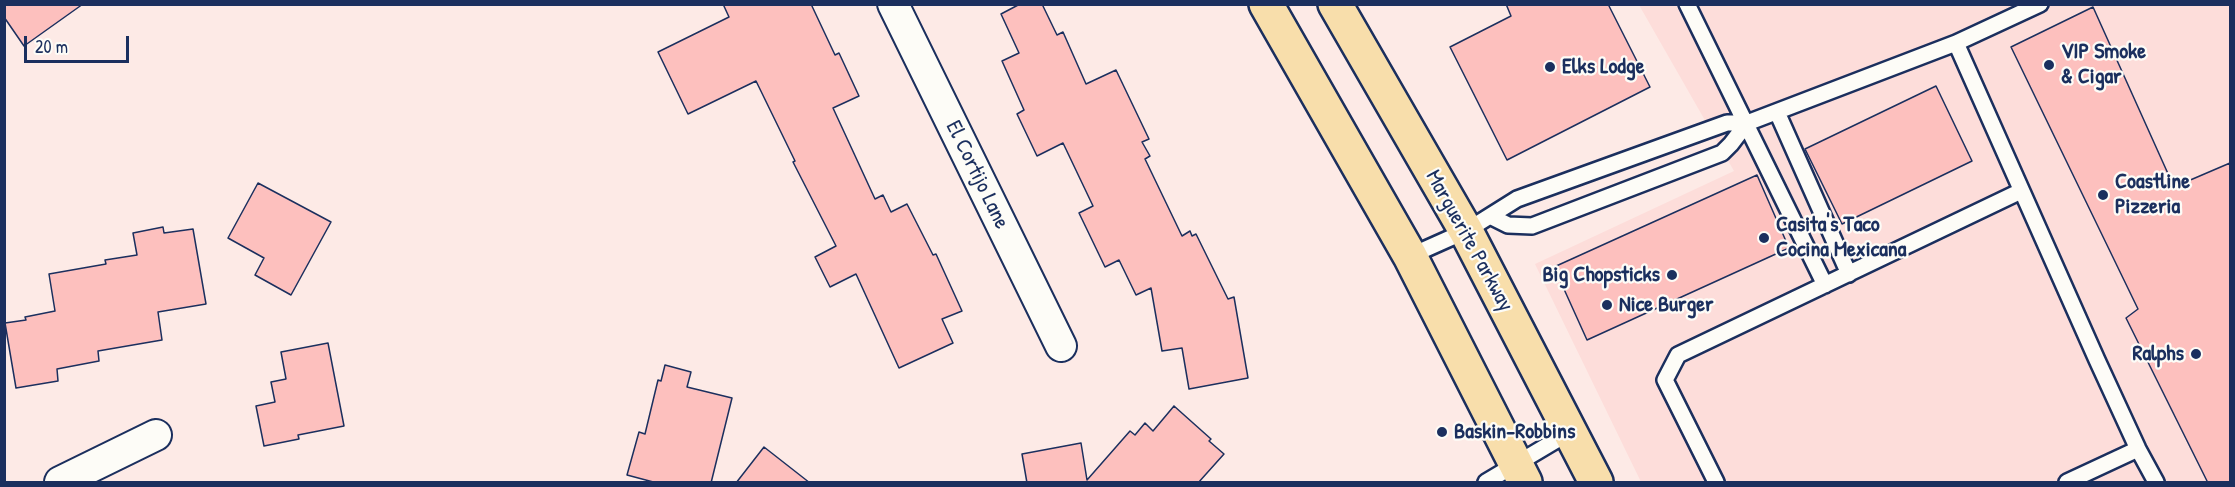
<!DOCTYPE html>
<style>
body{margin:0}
#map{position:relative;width:2235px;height:487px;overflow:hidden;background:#fdeae6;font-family:"Patrick Hand",sans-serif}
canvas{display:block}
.frame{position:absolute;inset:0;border:6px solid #1b2f5e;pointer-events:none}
.scale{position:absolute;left:24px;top:36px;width:105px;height:27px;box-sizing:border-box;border:3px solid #1b2f5e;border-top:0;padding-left:8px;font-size:18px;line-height:21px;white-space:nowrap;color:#1b2f5e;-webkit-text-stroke:4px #fdfcf7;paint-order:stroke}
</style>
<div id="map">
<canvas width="2235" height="487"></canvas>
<div class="frame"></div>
<div class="scale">20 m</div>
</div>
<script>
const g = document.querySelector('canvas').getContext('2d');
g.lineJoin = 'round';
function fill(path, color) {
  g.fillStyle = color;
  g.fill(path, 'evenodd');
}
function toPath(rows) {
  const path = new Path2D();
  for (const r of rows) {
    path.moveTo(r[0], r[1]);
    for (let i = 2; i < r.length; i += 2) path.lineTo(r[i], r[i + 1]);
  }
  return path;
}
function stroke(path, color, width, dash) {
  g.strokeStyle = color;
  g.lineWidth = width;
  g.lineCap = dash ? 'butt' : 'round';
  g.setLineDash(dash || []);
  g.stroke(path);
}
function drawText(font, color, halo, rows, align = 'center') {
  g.font = font + ' "Patrick Hand",sans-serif';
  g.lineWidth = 4.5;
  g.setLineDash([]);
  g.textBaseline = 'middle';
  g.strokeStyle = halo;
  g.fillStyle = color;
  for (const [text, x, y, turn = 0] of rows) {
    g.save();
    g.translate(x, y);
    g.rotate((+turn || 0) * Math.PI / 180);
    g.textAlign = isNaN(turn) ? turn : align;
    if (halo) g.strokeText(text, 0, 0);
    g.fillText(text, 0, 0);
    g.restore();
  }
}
const built = toPath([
 [1639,5,2230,5,2230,482,1641,482,1535,264,1734,171]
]);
const building = toPath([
 [4,4,83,4,24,46,4,17,4,4],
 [723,4,811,4,835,55,839,53,859,96,833,108,875,199,883,195,891,212,907,204,933,255,936,254,962,311,942,319,953,343,899,368,856,274,830,287,815,257,836,246,793,162,795,161,756,81,688,114,658,52,729,17,723,4],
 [1020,4,1042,4,1057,35,1063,32,1086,84,1116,70,1149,139,1142,142,1150,156,1145,159,1182,236,1190,231,1192,236,1196,234,1228,299,1234,297,1248,378,1189,389,1182,348,1162,351,1151,288,1136,295,1119,260,1105,267,1079,213,1093,206,1063,143,1037,156,1017,114,1024,110,1002,61,1019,53,1001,14,1020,4],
 [1506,4,1608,4,1650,87,1507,160,1450,47,1511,16,1506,4],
 [2093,7,2174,187,2230,163,2230,483,2208,483,2126,318,2138,309,2011,47,2093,7],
 [1936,86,1972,161,1842,224,1805,149,1936,86],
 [1757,175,1789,248,1587,340,1554,267,1757,175],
 [258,183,331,222,291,295,255,275,264,258,228,238,258,183],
 [163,227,164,233,193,229,206,304,158,312,162,340,98,351,99,361,57,369,58,381,16,388,5,323,26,320,25,317,55,311,49,274,106,264,105,260,137,255,133,233,163,227],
 [328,343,344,426,298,435,299,439,264,446,256,406,275,402,271,382,286,379,281,352,328,343],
 [665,365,691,372,687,387,732,398,711,483,657,483,627,475,639,432,645,434,658,380,661,381,665,365],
 [1174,406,1211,439,1209,441,1224,454,1198,483,1027,483,1022,454,1081,443,1087,480,1130,431,1135,435,1145,423,1153,431,1174,406],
 [764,447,810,483,736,483,764,447]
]);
const lane = toPath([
 [1687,4,1825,285],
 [1956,43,2040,4],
 [1777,112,1849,274],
 [1490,216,1508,225,1532,226,1722,153,1731,144,1747,123],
 [1410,256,1466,231,1517,199,1727,123,1747,123,1956,43,2097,360,2138,449,2156,482],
 [1486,482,1570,432],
 [1716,482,1665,380,1678,355,2021,191],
 [2067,482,2138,449]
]);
const street = toPath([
 [893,4,1061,346],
 [60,482,156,435]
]);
const primary = toPath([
 [1266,4,1410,256,1525,482],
 [1335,4,1466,231,1596,482]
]);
const markers = [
 [2049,65,6,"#1b2f5e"],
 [1550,67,6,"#1b2f5e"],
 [2103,195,6,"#1b2f5e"],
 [1764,238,6,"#1b2f5e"],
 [1672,275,6,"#1b2f5e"],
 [1607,305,6,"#1b2f5e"],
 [2196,354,6,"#1b2f5e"],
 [1442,432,6,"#1b2f5e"]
];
const poiNames = [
 ["VIP Smoke",2061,52],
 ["& Cigar",2061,77],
 ["Elks Lodge",1562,67],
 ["Coastline",2115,182],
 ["Pizzeria",2115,207],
 ["Casita's Taco",1776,225],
 ["Cocina Mexicana",1776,250],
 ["Big Chopsticks",1660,275,"right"],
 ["Nice Burger",1619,305],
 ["Ralphs",2184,354,"right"],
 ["Baskin-Robbins",1454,432]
];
const streetNames = [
 ["El Cortijo Lane",977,175,64],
 ["Marguerite Parkway",1469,241,61]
];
fill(built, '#fdddda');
fill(building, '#fdc0be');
stroke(building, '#1b2f5e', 1.5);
stroke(lane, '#1b2f5e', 20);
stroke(street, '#1b2f5e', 34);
stroke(primary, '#1b2f5e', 38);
stroke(lane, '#fdfcf7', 15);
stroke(street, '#fdfcf7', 30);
stroke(primary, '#f8deab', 33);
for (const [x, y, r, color] of markers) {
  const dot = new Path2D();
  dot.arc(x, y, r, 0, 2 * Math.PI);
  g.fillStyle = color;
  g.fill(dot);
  stroke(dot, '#fdfcf7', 2);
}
drawText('bold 22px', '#1b2f5e', '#fdfcf7', poiNames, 'left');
drawText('22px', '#1b2f5e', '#fdfcf7', streetNames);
</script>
